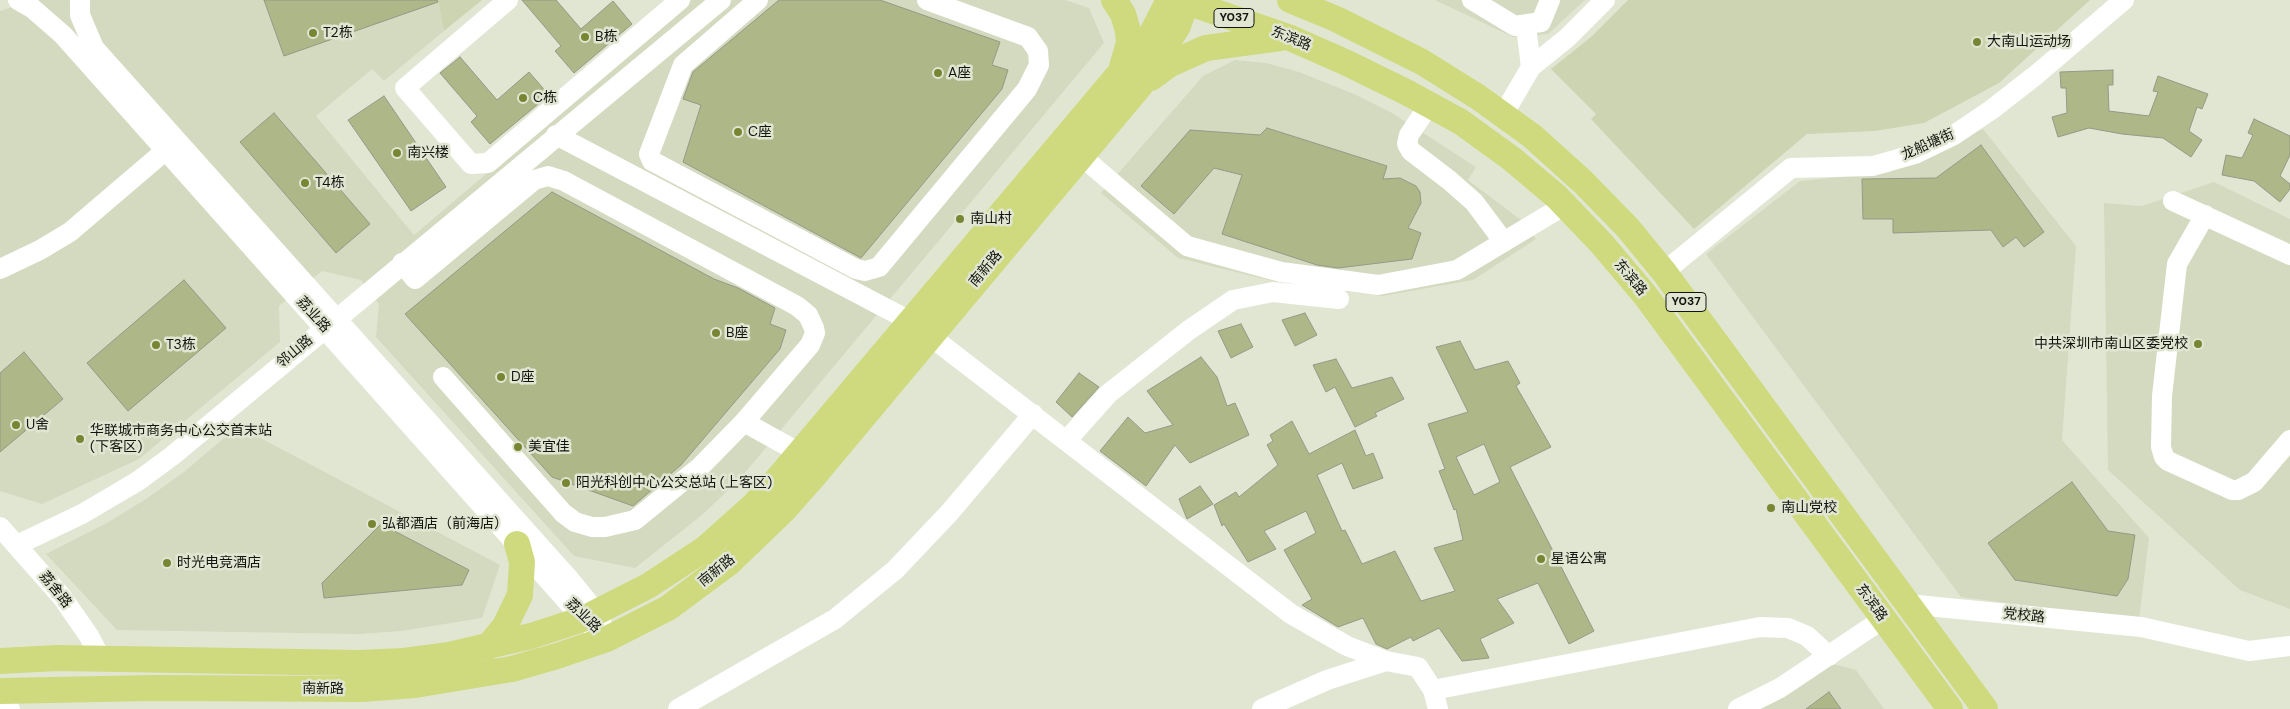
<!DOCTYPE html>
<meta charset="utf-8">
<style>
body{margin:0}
canvas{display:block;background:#e1e6d3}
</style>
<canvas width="2290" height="709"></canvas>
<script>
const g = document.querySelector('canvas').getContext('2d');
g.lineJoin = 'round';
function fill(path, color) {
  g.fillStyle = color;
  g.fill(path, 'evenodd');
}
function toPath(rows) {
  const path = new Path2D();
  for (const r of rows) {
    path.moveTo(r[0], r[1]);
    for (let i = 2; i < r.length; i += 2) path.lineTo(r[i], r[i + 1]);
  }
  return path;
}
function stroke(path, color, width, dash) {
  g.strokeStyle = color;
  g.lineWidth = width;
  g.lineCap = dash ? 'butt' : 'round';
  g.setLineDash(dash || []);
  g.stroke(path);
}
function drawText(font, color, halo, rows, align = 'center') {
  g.font = font + ' "DM Sans","Noto Sans SC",sans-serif';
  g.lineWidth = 5;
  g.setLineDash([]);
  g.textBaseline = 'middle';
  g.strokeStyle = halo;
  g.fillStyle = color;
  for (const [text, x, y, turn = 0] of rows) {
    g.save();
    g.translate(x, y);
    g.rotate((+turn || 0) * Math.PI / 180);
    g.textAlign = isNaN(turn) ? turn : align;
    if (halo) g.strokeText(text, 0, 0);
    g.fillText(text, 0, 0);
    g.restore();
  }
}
const built = toPath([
 [33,0,438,0,444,31,384,81,372,69,316,116,414,235,692,0,1065,0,1089,8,1104,43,738,481,702,515,635,568,574,556,376,337,379,304,361,280,322,271,279,306,280,342,139,459,42,504,0,491,0,11],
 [1435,0,1585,0,1548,34,1513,37],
 [1235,60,1266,63,1299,72,1354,94,1392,113,1476,167,1468,180,1521,220,1536,239,1473,280,1382,296,1281,283,1178,258,1101,193,1203,76],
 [1983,129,2076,246,2062,440,2149,538,2139,620,1961,597,1706,254,1800,181,1889,172],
 [2214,182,2290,219,2290,609,2240,590,2108,470,2104,203,2142,206],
 [238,426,500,565,482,618,401,631,359,634,117,630,46,554,107,523,146,499,184,472],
 [1833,664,1856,670,1884,709,1755,709]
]);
const green = toPath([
 [438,0,482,0,444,31],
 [1628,0,2090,0,1999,83,1924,123,1875,131,1807,134,1694,229,1591,119,1596,114,1551,69,1591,37]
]);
const building = toPath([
 [264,0,437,0,438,2,284,56,264,0],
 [522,0,556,0,581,29,613,1,632,24,574,73,555,51,561,46,522,0],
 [779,0,880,0,1000,42,992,65,1008,70,1002,89,861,258,683,162,701,105,683,99,693,72,779,0],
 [460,57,497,100,529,72,549,95,490,144,471,122,477,116,440,73,460,57],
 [2113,70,2113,85,2108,85,2109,111,2149,116,2158,92,2153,91,2158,76,2208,94,2202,109,2197,107,2189,131,2202,140,2191,157,2163,138,2122,134,2089,128,2058,137,2052,117,2067,113,2066,88,2061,88,2060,72,2113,70],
 [384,96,446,187,411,211,348,120,384,96],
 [274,113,370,224,336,253,240,142,274,113],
 [2254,119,2290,136,2290,155,2280,176,2290,184,2290,189,2280,202,2254,181,2222,175,2226,155,2242,158,2253,135,2248,133,2254,119],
 [1267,128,1387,166,1383,179,1400,178,1416,186,1420,192,1421,203,1408,228,1421,233,1412,259,1338,268,1317,265,1222,234,1242,175,1214,168,1174,214,1141,186,1190,130,1260,135,1267,128],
 [1981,145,2044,232,2024,247,2016,237,2003,247,1991,230,1893,233,1893,219,1863,219,1862,179,1936,178,1981,145],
 [552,192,714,279,738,288,775,308,770,324,786,330,780,349,681,465,633,506,552,477,405,314,552,192],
 [184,280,226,328,128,411,87,363,184,280],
 [1305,313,1317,335,1295,346,1282,320,1305,313],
 [1241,324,1253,347,1231,358,1218,331,1241,324],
 [1460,341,1475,370,1508,361,1520,383,1516,386,1551,447,1510,467,1594,631,1569,644,1538,583,1497,599,1514,623,1480,639,1489,658,1462,661,1439,628,1413,641,1411,637,1387,649,1376,644,1363,618,1338,627,1302,605,1312,599,1284,550,1316,533,1306,511,1264,531,1276,549,1248,562,1224,524,1222,526,1214,505,1236,492,1239,497,1278,465,1267,445,1273,441,1270,435,1292,421,1309,454,1355,430,1366,456,1373,453,1383,478,1353,489,1342,463,1317,475,1342,531,1345,530,1362,564,1395,551,1421,601,1455,591,1434,548,1463,540,1456,509,1454,510,1439,471,1445,469,1428,424,1468,412,1436,347,1460,341],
 [1484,444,1500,482,1474,495,1456,457,1484,444],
 [24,352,63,399,0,452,0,373,24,352],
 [1201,357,1217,377,1227,406,1235,403,1249,435,1190,463,1175,445,1146,486,1100,451,1128,417,1145,433,1173,425,1147,391,1201,357],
 [1336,359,1352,388,1392,377,1404,399,1375,413,1377,416,1355,427,1335,387,1326,392,1313,365,1336,359],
 [1079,373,1099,387,1072,417,1056,402,1079,373],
 [2072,482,2108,531,2135,535,2128,579,2117,596,2015,580,1988,543,2072,482],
 [1200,486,1213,504,1187,519,1179,499,1200,486],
 [381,524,469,570,462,585,324,598,322,583,381,524],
 [1829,692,1841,709,1806,709,1829,692]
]);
const minor = toPath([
 [18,0,32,8,63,35,583,619,607,639],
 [80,0,80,15,94,48,570,580,597,613,602,625],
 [508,0,405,88,471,164,488,163,680,0],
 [758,0,683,65,649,154,652,161,856,269,865,271,879,267,1027,89,1039,65,1038,51,1028,37,927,0],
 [1472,0,1515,26,1541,22,1550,0],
 [1526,26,1531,67],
 [1429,105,1409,135,1407,144,1411,151,1449,180,1474,202,1504,242],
 [1503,115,1531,67,1567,38,1605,0],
 [556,135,912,322],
 [1081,156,1187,246,1281,272,1378,285,1457,270,1565,205],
 [2173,201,2290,255],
 [2205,215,2177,264,2162,396,2161,447,2164,457,2168,461,2232,490,2238,490,2254,482,2290,440],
 [402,263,415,279,534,180,548,176,564,181,797,306,808,315,814,328,815,333,810,345,744,422,700,467,635,520,605,527,592,527,575,522,563,513,443,377],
 [0,269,40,250,70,232,166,150],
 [1664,272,1791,168,1873,166,1915,154,1954,135,1991,110,2036,75,2124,0],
 [930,336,1291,614,1347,646,1386,661,1418,667,1433,690,1760,627,1788,628,1807,636,1829,656],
 [744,422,800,453],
 [1067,440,1108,394,1189,330,1233,300,1273,292,1339,299],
 [0,527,62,597,89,636,101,659],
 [17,545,82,514,138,481,172,456,721,0],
 [1907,604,2141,627,2249,651,2290,646],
 [1433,690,1438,709],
 [0,691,10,709],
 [678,709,835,619,895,570,950,512,1033,414],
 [1262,709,1327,680,1386,661],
 [1738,709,1780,688,1883,619]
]);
const major = toPath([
 [1114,0,1123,14,1128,31,1129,43,1122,67],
 [1181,0,1288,37,1347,63,1406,92,1461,122,1512,159,1557,197,1602,244,1645,295,1950,709],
 [1290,0,1336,19,1422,62,1478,97,1532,136,1583,182,1627,227,1664,272,1985,709],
 [1151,78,1170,64,1206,48,1280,38],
 [488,647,505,626,520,595,522,562,517,544],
 [0,661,58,658,360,663,404,661,449,655,531,636,583,619,648,586,706,548,754,505,781,475,1120,73,1152,33,1169,0],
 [0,691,152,688,362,689,415,685,512,669,557,656,607,639,668,608,730,562,784,510,814,476,1140,86,1178,26,1187,0]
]);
const markers = [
 [313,33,5,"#788532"],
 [585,37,5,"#788532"],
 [1977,42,5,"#788532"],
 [938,73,5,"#788532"],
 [523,98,5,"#788532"],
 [738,132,5,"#788532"],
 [397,153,5,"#788532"],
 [305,183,5,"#788532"],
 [960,219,5,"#788532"],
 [716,333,5,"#788532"],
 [2198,344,5,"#788532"],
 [156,345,5,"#788532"],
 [501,377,5,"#788532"],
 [16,425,5,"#788532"],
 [80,439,5,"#788532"],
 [518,447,5,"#788532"],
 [566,483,5,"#788532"],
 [1771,508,5,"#788532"],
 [372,524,5,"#788532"],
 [1541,559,5,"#788532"],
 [167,563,5,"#788532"]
];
const shields = [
 [1234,18,40],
 [1686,302,40]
];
const shieldNames = [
 ["Y037",1234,18],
 ["Y037",1686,302]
];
const poiNames = [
 ["T2栋",323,33],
 ["B栋",595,37],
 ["大南山运动场",1987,42],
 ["A座",948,73],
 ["C栋",533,98],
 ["C座",748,132],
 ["南兴楼",407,153],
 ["T4栋",315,183],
 ["南山村",970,219],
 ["B座",726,333],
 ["中共深圳市南山区委党校",2188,344,"right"],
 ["T3栋",166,345],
 ["D座",511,377],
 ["U舍",26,425],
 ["华联城市商务中心公交首末站",90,431],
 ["(下客区)",90,447],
 ["美宜佳",528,447],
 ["阳光科创中心公交总站 (上客区)",576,483],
 ["南山党校",1781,508],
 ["弘都酒店（前海店）",382,524],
 ["星语公寓",1551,559],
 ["时光电竞酒店",177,563]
];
const streetNames = [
 ["东滨路",1291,39,22],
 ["龙船塘街",1928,145,-24],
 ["南新路",986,269,-50],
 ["东滨路",1630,278,50],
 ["荔业路",313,315,48],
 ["邻山路",295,352,-40],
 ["南新路",717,571,-39],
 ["荔舍路",55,590,51],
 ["东滨路",1871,603,54],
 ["荔业路",583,616,44],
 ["党校路",2024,616,6],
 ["南新路",323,689]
];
fill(built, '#d4dac0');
fill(green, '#ccd4b1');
fill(building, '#adb787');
stroke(building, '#959988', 1);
stroke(minor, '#fff', 20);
stroke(major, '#ceda7d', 26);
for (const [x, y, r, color] of markers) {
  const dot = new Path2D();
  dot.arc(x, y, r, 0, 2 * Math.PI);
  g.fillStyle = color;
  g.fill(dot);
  stroke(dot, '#e1e6d3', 2);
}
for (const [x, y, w] of shields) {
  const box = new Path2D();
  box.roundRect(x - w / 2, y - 9.5, w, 19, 4);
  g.fillStyle = '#e1e6d3';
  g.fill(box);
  stroke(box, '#13140e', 1);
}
drawText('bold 12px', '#13140e', null, shieldNames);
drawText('14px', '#13140e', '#e1e6d3', poiNames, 'left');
drawText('14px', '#13140e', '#e1e6d3', streetNames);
</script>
